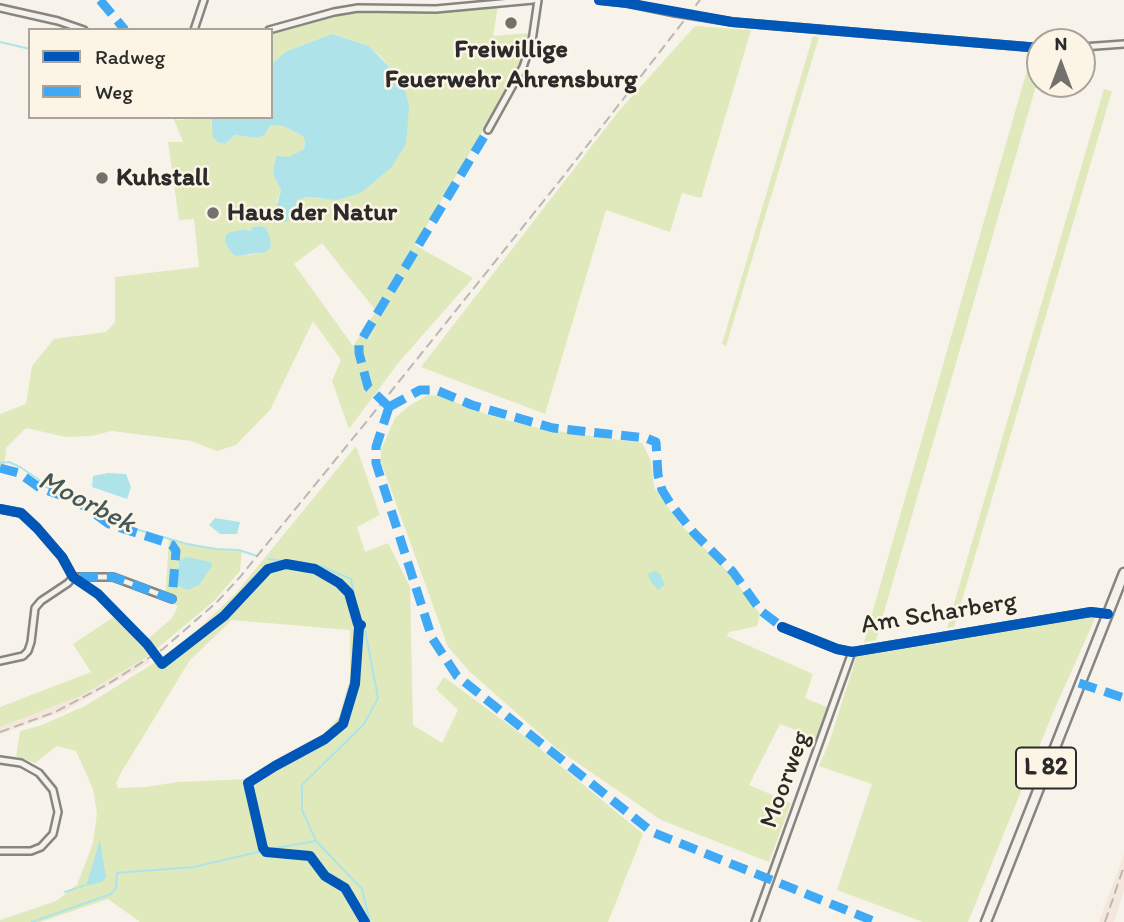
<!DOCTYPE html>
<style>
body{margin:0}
#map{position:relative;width:1124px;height:922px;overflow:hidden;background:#f7f3ea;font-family:Itim,sans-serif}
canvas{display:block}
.legend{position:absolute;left:28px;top:28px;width:245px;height:91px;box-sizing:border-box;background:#fcf5e5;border:2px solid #a8a49b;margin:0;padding:9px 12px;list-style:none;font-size:21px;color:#2b2b2b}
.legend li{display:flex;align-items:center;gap:14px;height:35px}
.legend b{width:35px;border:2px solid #a8a49b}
.north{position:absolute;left:1026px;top:28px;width:70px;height:70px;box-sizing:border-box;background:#fcf5e5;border:2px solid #a8a49b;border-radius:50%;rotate:0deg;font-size:19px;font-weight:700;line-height:28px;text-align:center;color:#2b2b2b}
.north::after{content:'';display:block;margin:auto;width:24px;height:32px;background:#72716e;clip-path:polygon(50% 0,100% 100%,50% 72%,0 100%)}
</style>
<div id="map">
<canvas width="1124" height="922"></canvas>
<ul class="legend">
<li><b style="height:9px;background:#0057b8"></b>Radweg</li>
<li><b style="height:9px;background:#3fa9f5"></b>Weg</li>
</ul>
<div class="north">N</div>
</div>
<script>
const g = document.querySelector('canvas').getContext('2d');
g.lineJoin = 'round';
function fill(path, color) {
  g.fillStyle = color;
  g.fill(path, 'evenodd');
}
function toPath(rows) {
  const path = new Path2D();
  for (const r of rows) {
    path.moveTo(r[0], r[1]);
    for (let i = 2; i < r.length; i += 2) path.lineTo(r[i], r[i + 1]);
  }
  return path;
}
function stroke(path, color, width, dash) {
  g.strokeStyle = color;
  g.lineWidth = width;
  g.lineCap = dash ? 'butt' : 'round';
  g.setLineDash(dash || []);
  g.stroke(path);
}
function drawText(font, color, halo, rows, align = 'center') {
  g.font = font + ' Itim,sans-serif';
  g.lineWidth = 5;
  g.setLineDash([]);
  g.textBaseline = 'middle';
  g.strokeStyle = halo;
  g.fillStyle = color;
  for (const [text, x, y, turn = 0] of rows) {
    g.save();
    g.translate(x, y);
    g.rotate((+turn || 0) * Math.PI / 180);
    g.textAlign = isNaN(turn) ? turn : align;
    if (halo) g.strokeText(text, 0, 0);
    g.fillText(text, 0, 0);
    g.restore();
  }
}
const built = toPath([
 [147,657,150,662,65,711,0,734,0,727,81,696],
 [1124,854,1124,891,1114,922,1099,922]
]);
const green = toPath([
 [498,6,493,36,531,33,516,75,415,245,473,278,399,362,349,429,332,381,341,360,313,321,270,410,236,445,217,451,191,441,112,431,91,436,66,437,26,428,6,448,4,470,0,471,0,414,26,404,32,366,54,339,106,332,115,322,115,277,199,267,194,219,179,220,168,142,183,142,173,117,178,120,211,117,211,125,219,143,225,144,235,135,257,138,265,135,270,125,283,126,303,136,305,142,304,149,288,158,274,176,281,191,276,203,307,197,321,199,361,193,391,168,401,81,382,58,369,46,332,34,285,52,271,65,271,32,358,11,426,13],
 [259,226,265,228,268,235,258,253,250,255,230,251,225,237,245,229,250,231,253,227],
 [322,243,376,311,353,346,294,264],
 [695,26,751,30,701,198,682,193,670,232,606,210,545,414,421,367,618,112],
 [813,36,819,37,726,346,722,344],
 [1031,56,1040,57,1040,72,876,640,864,642],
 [1104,89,1112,91,954,627,947,628],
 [428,395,439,396,491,416,542,429,642,443,651,461,654,487,662,499,680,524,730,574,760,614,757,626,729,632,727,636,813,674,805,698,829,708,818,739,780,724,749,785,791,803,769,862,661,820,557,749,469,671,448,647,381,462,381,450,395,418,409,406],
 [356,446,380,515,357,527,365,552,388,543,410,587,413,725,442,743,458,710,436,689,444,677,528,739,643,834,608,922,140,922,108,899,40,922,0,922,0,920,56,901,77,885,93,843,97,813,93,789,76,751,57,746,35,763,16,756,20,731,42,725,85,706,154,663,192,635,236,593],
 [232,620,350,630,350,678,339,717,324,734,249,779,178,782,145,787,118,788,116,783,122,771,190,660],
 [169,539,216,549,242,551,240,571,215,600,147,657,81,696,0,727,0,707,91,672,73,644,115,616,141,645,172,618,178,606,165,601],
 [179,561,208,572,177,585],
 [1097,614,1052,715,968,922,923,922,837,890,872,784,819,766,829,743,858,652,989,634]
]);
const water = toPath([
 [332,34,369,46,396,74,406,93,409,108,406,144,391,168,361,193,336,200,307,197,297,200,293,217,286,222,279,222,275,210,281,191,274,176,274,164,277,156,289,157,304,149,305,142,303,136,283,126,270,125,265,135,257,138,235,135,225,144,219,143,213,137,211,117,271,117,271,65,285,52],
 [260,226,266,228,270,237,271,246,266,252,236,256,230,251,225,242,225,237,228,233,245,229,250,231,253,227],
 [108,473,126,474,131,487,127,499,92,487,93,476],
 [215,518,240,522,237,534,220,534,209,525],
 [186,557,211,562,212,566,199,585,187,590,177,585,179,561],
 [655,571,660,574,665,585,658,590,649,579,648,574],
 [100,840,106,877,102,882,86,886]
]);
const stream = toPath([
 [0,42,30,49],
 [0,463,9,462,20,467,38,479,44,487,51,488,55,483,68,493,74,493,115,523,187,544,216,549,239,550,257,556],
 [269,559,323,567,351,579,356,607,365,630,378,698,364,724,302,785,302,810,316,841,362,889,370,922],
 [270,849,316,841],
 [80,887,85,885],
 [65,892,77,888],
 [32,922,111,894,116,888,117,873,194,867,262,851]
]);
const minor = toPath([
 [599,0,627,3,675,13],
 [0,8,58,21,84,30],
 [701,17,732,22,1040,48],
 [194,30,204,0],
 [269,30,334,12,358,8,436,9,533,0],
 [1082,47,1124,44],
 [488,130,523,67,532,41,538,0],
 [0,509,21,513,37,528,62,557,73,577],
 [73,577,113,577,172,599],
 [782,627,837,649,852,652,1091,612,1108,614],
 [0,661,23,656,28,651,31,642,35,608,41,601,68,583,73,577],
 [0,760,21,763,39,773,53,790,58,812,53,834,41,847,31,851,0,851],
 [755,922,852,652]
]);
const primary = toPath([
 [986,922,1124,573]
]);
const rail = toPath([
 [0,732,55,712,108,684,163,649,217,602,240,577,389,394,562,178,700,0],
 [1105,922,1124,866]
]);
const minorBridge = toPath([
 [675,13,701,17]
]);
const quiet = toPath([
 [100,0,125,30],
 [389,407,376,447,376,463,432,638,457,676,652,832,876,922],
 [389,407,420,390,436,390,472,405,553,428,646,438,656,442,658,475,662,490,670,503,694,533,733,572,761,611,782,627],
 [389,407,368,387,359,353,359,344,488,130],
 [0,468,19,473,40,488,77,501,109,524,165,542,172,545,176,551,172,599,113,577,76,577],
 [1079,683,1124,698]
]);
const cycleway = toPath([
 [599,0,627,3,732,22,1040,48],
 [0,509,21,513,37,528,62,557,73,577,98,594,147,644,162,664,224,616,268,569,286,564,315,569,339,583,349,593,358,624,361,625,359,627,355,684,343,724,325,739,275,766,248,783,263,848,266,852,310,856,325,876,345,888,365,922],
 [782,627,837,649,852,652,1091,612,1108,614]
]);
const markers = [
 [511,23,7,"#72716e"],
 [102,178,7,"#72716e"],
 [213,213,7,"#72716e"]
];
const shields = [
 [1046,768,60]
];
const shieldNames = [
 ["L 82",1046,768]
];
const poiNames = [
 ["Freiwillige",511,50,"center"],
 ["Feuerwehr Ahrensburg",511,80,"center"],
 ["Kuhstall",116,178],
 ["Haus der Natur",227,213]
];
const streetNames = [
 ["Am Scharberg",939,614,-9],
 ["Moorweg",786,780,-70]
];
const waterNames = [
 ["Moorbek",86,503,27]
];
fill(built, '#f5e7db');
fill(green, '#e0e9bb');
fill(water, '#aee4e9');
stroke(stream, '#aee4e9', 2);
stroke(minor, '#878581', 10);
stroke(primary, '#878581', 13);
stroke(minor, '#f5f2ec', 5);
stroke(primary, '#f5f2ec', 8);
stroke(rail, '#bbb8b4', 2, [10, 5]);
stroke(minorBridge, '#878581', 10, []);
stroke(minorBridge, '#f5f2ec', 5);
stroke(quiet, '#3fa9f5', 9, [18, 9]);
stroke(cycleway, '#0057b8', 10);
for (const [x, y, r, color] of markers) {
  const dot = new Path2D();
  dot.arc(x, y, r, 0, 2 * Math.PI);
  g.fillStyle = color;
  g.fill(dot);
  stroke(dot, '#fcf5e5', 2.5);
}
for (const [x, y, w] of shields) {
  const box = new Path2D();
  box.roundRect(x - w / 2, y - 20.5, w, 41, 5);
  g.fillStyle = '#fcf5e5';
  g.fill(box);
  stroke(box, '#2b2b2b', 2);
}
drawText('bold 24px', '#2b2b2b', null, shieldNames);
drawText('bold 26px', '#2b2b2b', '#fcf5e5', poiNames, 'left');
drawText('26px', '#2b2b2b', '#fcf5e5', streetNames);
drawText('italic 28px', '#44585a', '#fcf5e5', waterNames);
</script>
